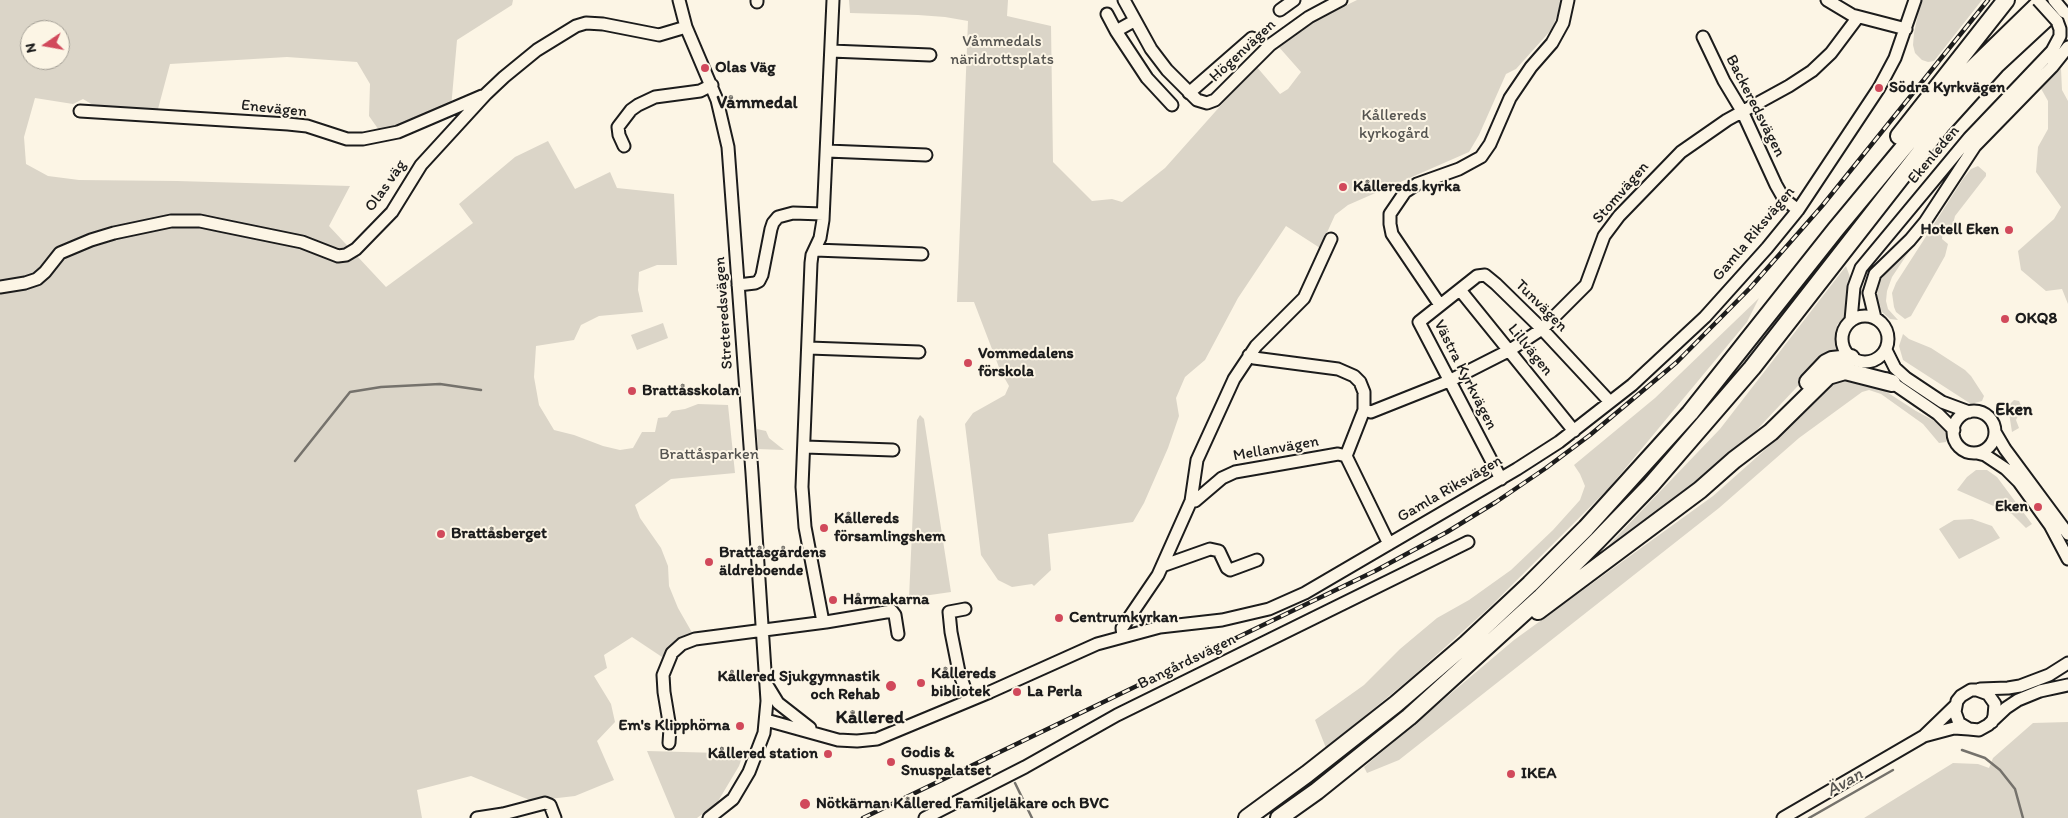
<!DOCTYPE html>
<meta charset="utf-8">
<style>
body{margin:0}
#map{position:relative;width:2068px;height:818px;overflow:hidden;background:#fcf5e5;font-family:Itim,sans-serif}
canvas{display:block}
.north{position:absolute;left:20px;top:20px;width:50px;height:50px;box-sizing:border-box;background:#fcf5e5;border:1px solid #a29e95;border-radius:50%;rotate:258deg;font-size:14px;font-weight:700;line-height:20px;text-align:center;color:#1c1c1c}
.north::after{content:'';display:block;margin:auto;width:18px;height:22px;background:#d1495b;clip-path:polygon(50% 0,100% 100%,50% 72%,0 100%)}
</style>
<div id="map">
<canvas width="2068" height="818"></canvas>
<div class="north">N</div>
</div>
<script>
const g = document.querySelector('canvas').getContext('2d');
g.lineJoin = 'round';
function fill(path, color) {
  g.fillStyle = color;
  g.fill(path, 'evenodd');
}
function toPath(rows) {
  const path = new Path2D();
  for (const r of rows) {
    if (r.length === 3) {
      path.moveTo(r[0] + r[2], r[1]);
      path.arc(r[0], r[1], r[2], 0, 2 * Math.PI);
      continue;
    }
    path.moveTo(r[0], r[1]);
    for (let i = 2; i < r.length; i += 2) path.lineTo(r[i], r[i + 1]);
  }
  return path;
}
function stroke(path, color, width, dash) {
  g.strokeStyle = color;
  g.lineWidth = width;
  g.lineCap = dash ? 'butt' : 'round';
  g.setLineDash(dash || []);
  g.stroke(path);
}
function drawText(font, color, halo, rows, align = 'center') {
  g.font = font + ' Itim,sans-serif';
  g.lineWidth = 4;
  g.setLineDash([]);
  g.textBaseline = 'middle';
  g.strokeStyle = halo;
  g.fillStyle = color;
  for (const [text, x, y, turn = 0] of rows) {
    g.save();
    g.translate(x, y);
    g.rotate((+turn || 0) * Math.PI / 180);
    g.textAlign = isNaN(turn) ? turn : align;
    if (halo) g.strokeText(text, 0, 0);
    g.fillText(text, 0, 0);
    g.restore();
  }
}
const green = toPath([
 [0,0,513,0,512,5,457,40,451,108,381,133,369,116,370,84,357,62,287,57,170,64,158,109,98,108,83,99,73,104,35,98,24,137,26,164,48,176,79,180,177,181,350,186,329,226,386,287,473,223,459,204,515,157,548,141,575,189,610,172,617,188,674,194,677,265,657,265,639,272,638,290,643,312,599,316,581,325,574,340,536,346,534,377,539,405,554,430,574,435,603,446,620,450,633,448,642,432,655,432,658,418,667,417,672,411,685,409,698,404,728,405,735,473,671,479,635,505,640,518,661,548,668,566,669,586,678,608,694,636,668,651,662,657,632,637,604,655,607,668,594,676,611,704,615,722,597,741,614,780,575,796,532,801,471,776,417,790,422,818,0,818],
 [30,30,60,30,60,60,30,60],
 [849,0,1008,0,1007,16,1051,26,1053,162,1092,201,1112,199,1122,202,1165,168,1256,66,1280,94,1288,89,1301,72,1278,46,1302,27,1357,0,1563,0,1552,29,1516,69,1506,74,1479,135,1469,152,1348,205,1335,215,1320,248,1286,226,1238,298,1205,360,1185,377,1176,398,1179,416,1168,448,1144,503,1133,522,1048,534,1051,570,1034,586,1032,584,1012,587,998,580,981,555,965,424,973,413,1005,395,1009,386,1000,370,974,302,957,302,968,21,945,17,918,15,850,13],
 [1921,0,1982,0,1934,61,1928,62,1922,60,1915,53,1913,45,1914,33],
 [2057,67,2061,69,2062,90,2068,101,2068,304,2062,289,2046,291,2021,270,2018,251,2054,219,2061,207,2036,172,2038,147,2048,129,2048,101,2039,85],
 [1978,166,1986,173,1986,176,1955,216,1951,232,1943,231,1942,239,1948,244,1945,256,1911,316,1905,319,1896,312,1894,307,1892,293,1896,283,1963,179,1971,169],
 [1918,238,1892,277,1887,291,1886,301,1888,309,1898,320,1890,319,1882,312,1879,307,1877,295,1879,283,1887,271],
 [1846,266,1850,277,1848,313,1837,325,1836,343,1838,351,1810,373,1751,436,1689,492,1604,559,1600,554,1720,429],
 [1759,298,1747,322,1609,488,1491,606,1412,677,1326,748,1315,720,1364,685,1400,649,1437,618,1469,600,1511,570,1553,530,1580,500,1585,486,1580,474,1574,465,1655,398],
 [663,323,668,338,637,350,631,335],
 [1903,334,1909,339,1931,348,1965,370,1971,376,1984,396,1982,401,1971,404,1903,360,1899,346],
 [1844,378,1876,385,1916,411,1940,424,1948,433,1948,439,1946,442,1939,443,1923,424,1881,394,1869,390,1862,392,1799,438,1719,508,1399,760,1367,773,1364,767,1514,640,1713,496,1776,440,1828,385],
 [2014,400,2019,401,2022,408,2016,420,2019,428,2012,432,2009,413,2006,408],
 [920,415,924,419,951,592,909,598,917,420],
 [757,429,766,431,769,438,784,450,758,449],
 [1976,470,1987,470,1997,477,2032,524,2026,528,2012,514,1957,490,1967,477],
 [1972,519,1992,526,2000,538,1959,559,1939,529,1954,520],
 [2068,722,2068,818,1864,818,1953,763,1978,764,1989,768,1993,758,2033,723],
 [745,749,739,766,717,803,697,818,675,818,647,751,720,753]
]);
const stream = toPath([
 [295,461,350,392,381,387,440,384,481,390],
 [1962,750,1985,758,2000,770,2015,789,2023,818],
 [1015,783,1032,818],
 [1809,818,1893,770]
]);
const minor = toPath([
 [679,0,686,27,717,100,728,147,752,473,767,701,764,733,749,772,733,799,709,818],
 [757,0,757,2],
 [1124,0,1151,49,1167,70,1197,100,1207,103,1215,100,1270,45,1309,17,1341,0],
 [1827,0,1852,15,1906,29],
 [1280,10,1294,0],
 [1107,14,1116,31,1134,21],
 [1116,31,1147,78,1172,105],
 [1703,37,1724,81,1742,111,1776,185,1784,199,1798,210],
 [831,51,930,55],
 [1189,93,1252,38],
 [80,111,288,124,307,126,347,139,363,139,398,132,482,96],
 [624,146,619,135,618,127,631,110,638,105,655,97,700,91,712,85],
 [827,151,926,155],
 [815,250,922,254],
 [738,285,755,283,759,281,762,275,771,229,773,223,778,217,793,213,823,214],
 [0,287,25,283,37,279,45,272,60,253,91,240,114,233,171,221,200,221,219,225,302,242,338,256,346,255,356,249,392,212,421,165,486,94,504,77,537,50,576,26,586,23,603,24,659,35,686,27],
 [1460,290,1574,431],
 [1440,305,1392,234,1390,224,1390,214,1405,192,1417,184,1459,169,1481,157,1490,144,1510,98,1531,67,1552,43,1563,23,1568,0],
 [1865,339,23],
 [1875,318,1869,293,1875,274,1910,240,1925,222,1975,146,2052,67,2068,47],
 [1851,320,1854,287,1861,268,1969,138,2052,51,2060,36,2060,29,2057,21],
 [809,348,919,352],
 [1886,350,1895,368,1906,378,1942,402,1969,412],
 [1249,355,1254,358,1338,369,1354,376,1360,382,1364,392,1364,410,1346,456,1389,544],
 [1887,379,1938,414,1954,430],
 [1364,410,1371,412,1449,381,1510,350,1542,329,1586,285,1604,236,1619,216,1681,152,1727,120,1789,86,1812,71,1831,53,1858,17],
 [1974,432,21],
 [1995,432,2005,449,2068,534],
 [805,447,893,450],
 [1977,453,1985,455,2006,469,2019,482,2050,525,2068,559],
 [1501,479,1419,322,1477,276,1485,275,1496,284,1542,329,1610,402],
 [1191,501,1195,501,1222,478,1235,472,1321,457,1338,454,1346,456],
 [1162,566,1210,549,1219,551,1227,568,1230,570,1257,560],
 [965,609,949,612,951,632,959,672,969,700],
 [823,622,805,527,802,487,811,263,812,255,820,238,823,220,833,0],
 [1123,636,1122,628,1158,575,1191,501,1197,460,1234,379,1256,346,1304,298,1331,239],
 [767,685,778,703,810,728],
 [1980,689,2008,688,2020,686,2049,675,2068,663],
 [766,720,838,740,857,741,877,739,990,692,1097,644,1160,627,1222,620,1269,609,1305,593,1517,469,1559,442,1632,385,1705,317,1767,248,1798,210,1879,88,1895,58,1915,0],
 [1992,722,1994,716,1995,704,1988,694,1977,690,1971,690,1961,696,1957,701,1955,712,1959,723,1969,729,1979,730,1988,725,2006,708,2018,700,2040,691,2068,685],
 [1924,736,1955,706],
 [669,743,670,728,664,692,663,675,672,653,682,644,695,639,826,622,892,611,895,615,898,634],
 [477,818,503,814,545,803,550,805,555,818],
 [925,818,1025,767,1117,715,1468,542],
 [1783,818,1924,736,1954,728,1969,729]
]);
const highway = toPath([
 [1899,136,2006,0],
 [1808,382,1826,363,1832,360,1851,358],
 [1538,611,1700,490,1734,460,1771,432,1828,376,1845,371,1892,383],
 [1247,818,1307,774,1396,704,1466,644,1530,584,1586,528,1690,413,1836,229,1943,100,1968,73,2043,0],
 [1279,818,1317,791,1409,717,1541,597,1598,540,1651,485,1752,368,1941,126,1996,65,2066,0]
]);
const rail = toPath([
 [863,818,1375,571,1447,532,1496,502,1546,468,1590,435,1677,362,1750,288,1822,206,1988,0]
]);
const minorBridge = toPath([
 [2038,0,2057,21],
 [2054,0,2064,12]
]);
const markers = [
 [705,68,5,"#d1495b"],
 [1879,88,5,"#d1495b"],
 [1343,187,5,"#d1495b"],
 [2009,230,5,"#d1495b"],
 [2005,319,5,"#d1495b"],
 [968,363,5,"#d1495b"],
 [632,391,5,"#d1495b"],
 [2038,507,5,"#d1495b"],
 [824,528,5,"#d1495b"],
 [441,534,5,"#d1495b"],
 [709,562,5,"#d1495b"],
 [833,600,5,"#d1495b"],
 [1059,618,5,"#d1495b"],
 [921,683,5,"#d1495b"],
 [891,686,6,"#d1495b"],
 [1017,692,5,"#d1495b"],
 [740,726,5,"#d1495b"],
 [828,754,5,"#d1495b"],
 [891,762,5,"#d1495b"],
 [1511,774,5,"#d1495b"],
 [805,804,6,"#d1495b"]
];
const parkNames = [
 ["Våmmedals",1002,42],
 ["näridrottsplats",1002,60],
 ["Kållereds",1394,116],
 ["kyrkogård",1394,134],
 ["Brattåsparken",709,455]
];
const streetNames = [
 ["Högenvägen",1243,51,-43],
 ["Backeredsvägen",1755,106,63],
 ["Enevägen",274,109,6],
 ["Ekenleden",1934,155,-50],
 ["Olas väg",386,186,-55],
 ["Stomvägen",1621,193,-49],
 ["Gamla Riksvägen",1754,234,-50],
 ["Tunvägen",1541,306,45],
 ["Streteredsvägen",724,313,-94],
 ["Lillvägen",1530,350,51],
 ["Västra Kyrkvägen",1465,375,63],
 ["Mellanvägen",1276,449,-10],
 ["Gamla Riksvägen",1450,489,-30],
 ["Bangårdsvägen",1187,662,-26]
];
const poiNames = [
 ["Olas Väg",715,68],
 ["Södra Kyrkvägen",1889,88],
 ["Kållereds kyrka",1353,187],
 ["Hotell Eken",1999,230,"right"],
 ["OKQ8",2015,319],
 ["Vommedalens",978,354],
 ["förskola",978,372],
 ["Brattåsskolan",642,391],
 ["Eken",2028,507,"right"],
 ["Kållereds",834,519],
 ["församlingshem",834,537],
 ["Brattåsberget",451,534],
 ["Brattåsgårdens",719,553],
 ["äldreboende",719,571],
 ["Hårmakarna",843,600],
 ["Centrumkyrkan",1069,618],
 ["Kållereds",931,674],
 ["bibliotek",931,692],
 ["Kållered Sjukgymnastik",880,677,"right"],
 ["och Rehab",880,695,"right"],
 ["La Perla",1027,692],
 ["Em's Klipphörna",730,726,"right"],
 ["Godis &",901,753],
 ["Snuspalatset",901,771],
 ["Kållered station",818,754,"right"],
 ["IKEA",1521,774],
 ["Nötkärnan Kållered Familjeläkare och BVC",816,804]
];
const neighbourhoodNames = [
 ["Våmmedal",757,103],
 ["Eken",2014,410]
];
const waterNames = [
 ["Ävan",1845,783,-30]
];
const quarterNames = [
 ["Kållered",870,718]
];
fill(green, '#dbd5c8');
stroke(stream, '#75726c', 2.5);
stroke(minor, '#1c1c1c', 15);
stroke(highway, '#1c1c1c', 20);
stroke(minor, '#fcf5e5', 11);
stroke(highway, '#fcf5e5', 16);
stroke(rail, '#1c1c1c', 4.5);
stroke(rail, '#fcf5e5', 2.5, [8]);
stroke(minorBridge, '#1c1c1c', 15, []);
stroke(minorBridge, '#fcf5e5', 11);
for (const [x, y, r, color] of markers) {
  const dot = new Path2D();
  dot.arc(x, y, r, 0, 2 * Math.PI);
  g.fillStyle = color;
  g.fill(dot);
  stroke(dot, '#fcf5e5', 2);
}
drawText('16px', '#555450', '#fcf5e5', parkNames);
drawText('16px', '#1c1c1c', '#fcf5e5', streetNames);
drawText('bold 16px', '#1c1c1c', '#fcf5e5', poiNames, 'left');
drawText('bold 18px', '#1c1c1c', '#fcf5e5', neighbourhoodNames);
drawText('italic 18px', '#575551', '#fcf5e5', waterNames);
drawText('bold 19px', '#1c1c1c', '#fcf5e5', quarterNames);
</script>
